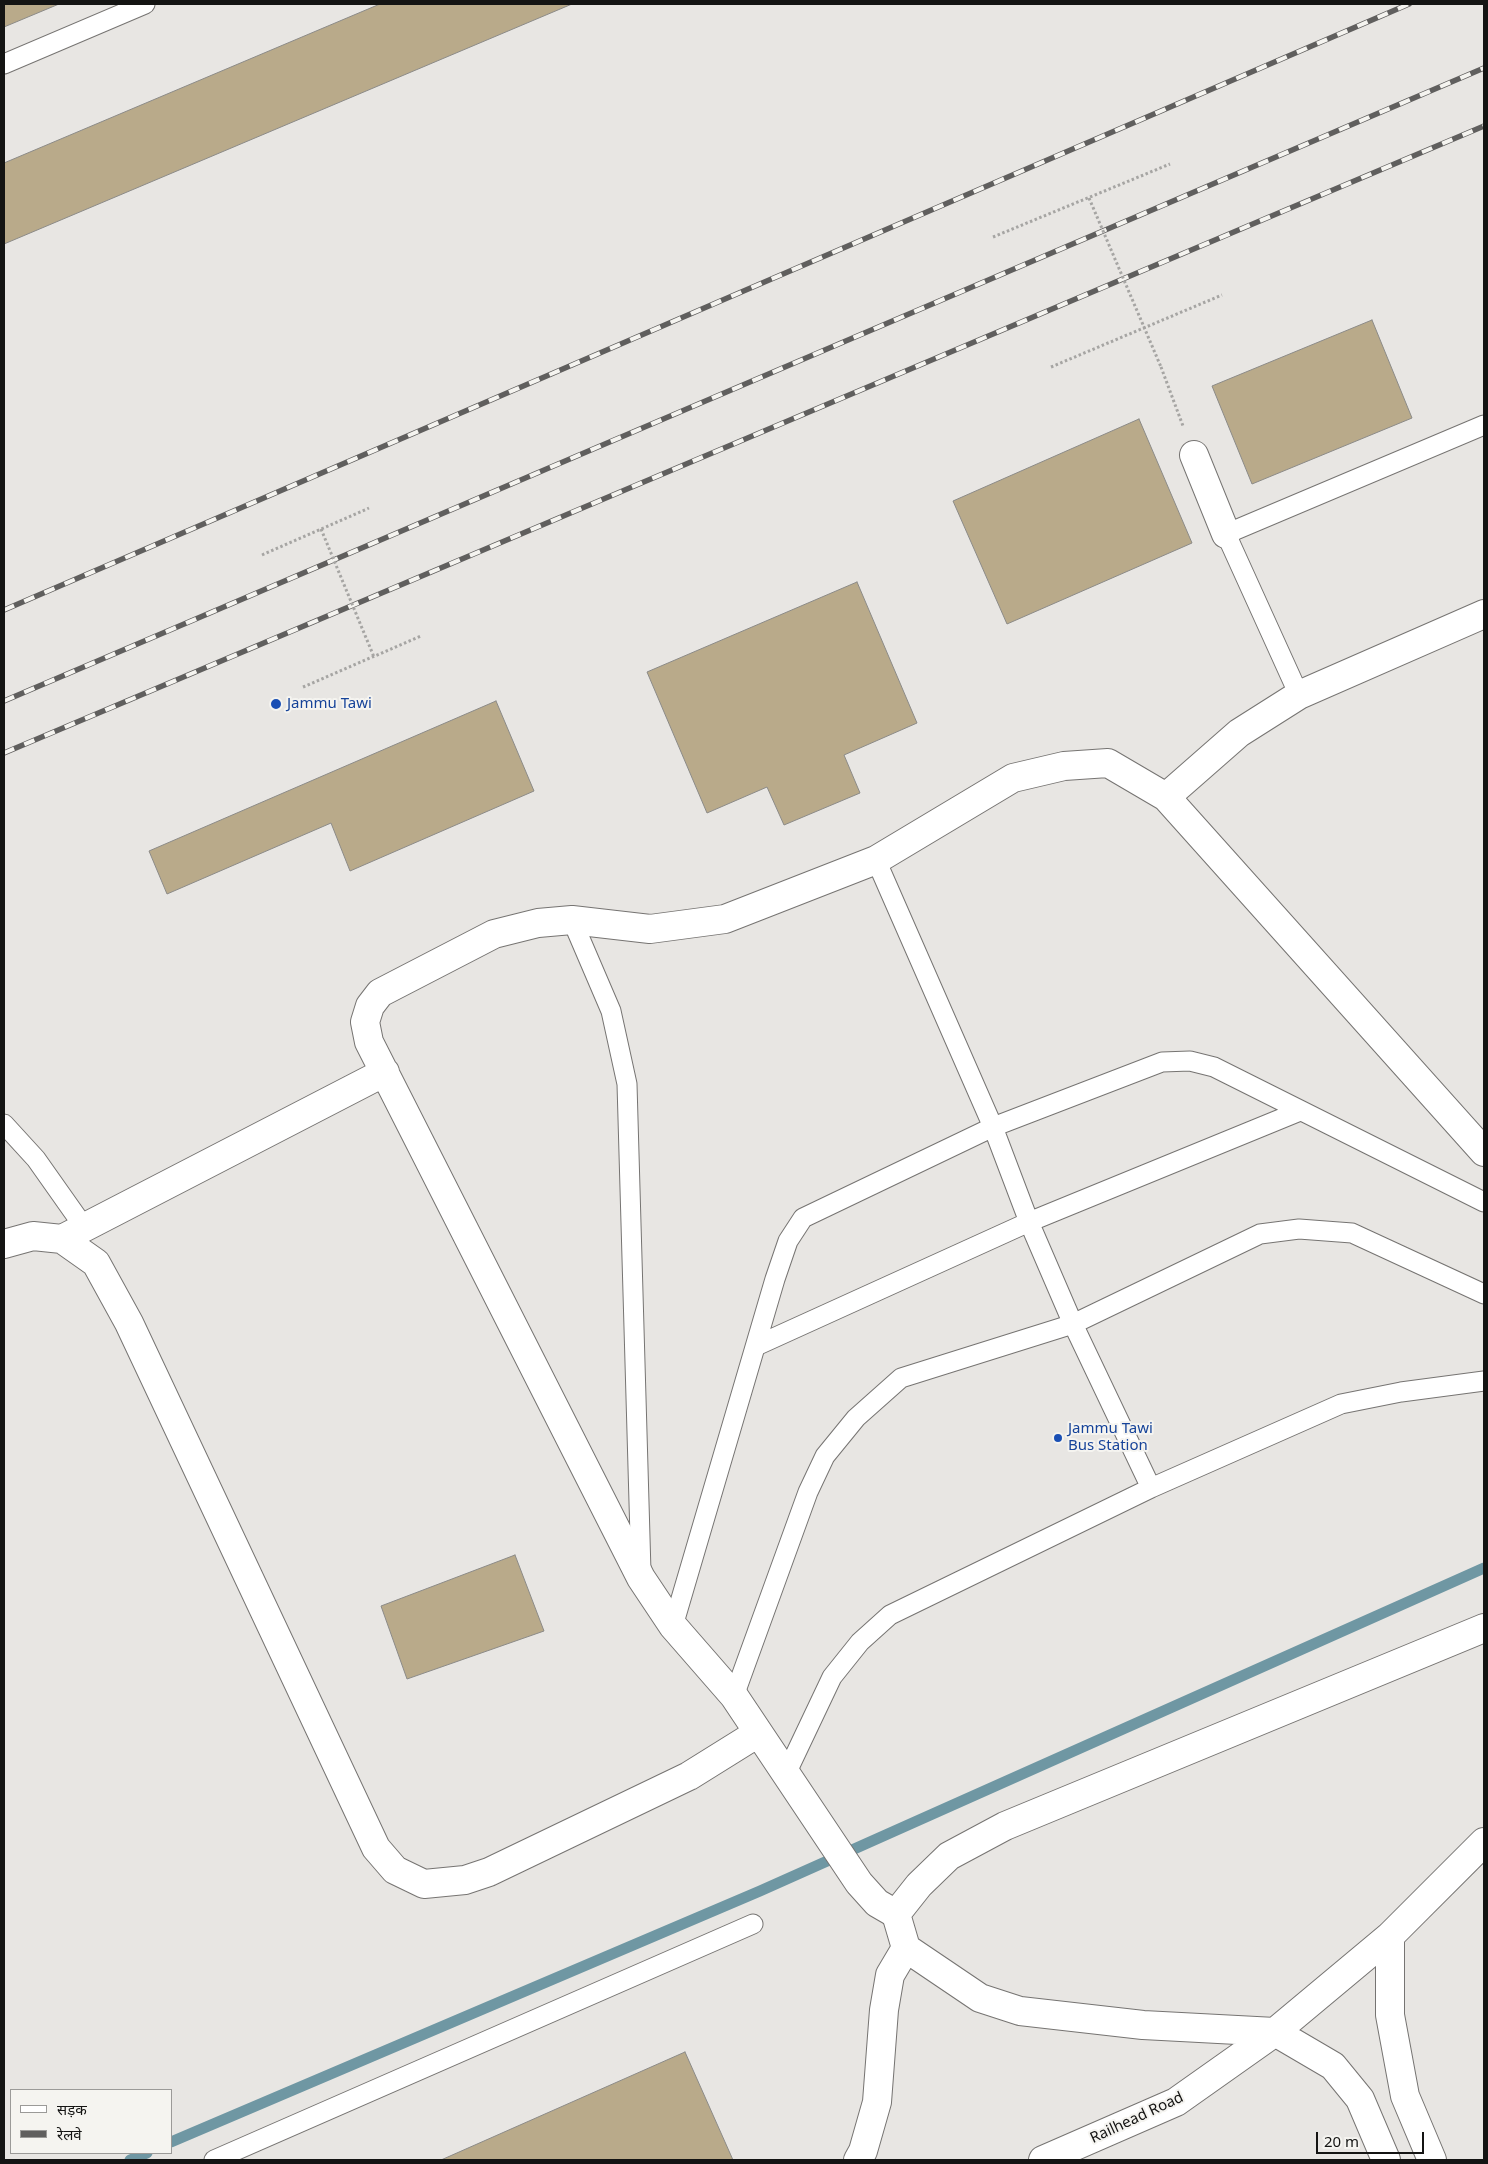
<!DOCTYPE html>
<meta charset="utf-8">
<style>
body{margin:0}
#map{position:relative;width:1488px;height:2164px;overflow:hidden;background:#e8e6e3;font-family:"Noto Sans","Noto Sans Devanagari",sans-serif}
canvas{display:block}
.frame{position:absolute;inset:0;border:5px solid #141413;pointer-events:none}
.legend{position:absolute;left:10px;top:2089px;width:162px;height:65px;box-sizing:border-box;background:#f5f4f0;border:1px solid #9b9a98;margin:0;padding:6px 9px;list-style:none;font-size:15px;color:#141413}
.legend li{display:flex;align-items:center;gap:10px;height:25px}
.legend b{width:25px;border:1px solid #9b9a98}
.scale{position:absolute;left:1316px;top:2132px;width:108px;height:22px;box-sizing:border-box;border:2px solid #141413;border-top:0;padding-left:6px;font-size:15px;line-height:18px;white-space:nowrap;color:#141413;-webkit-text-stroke:4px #f5f4f0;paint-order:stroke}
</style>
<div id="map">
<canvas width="1488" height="2164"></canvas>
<div class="frame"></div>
<ul class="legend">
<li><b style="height:6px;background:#fff"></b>सड़क</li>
<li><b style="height:6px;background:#605f5e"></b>रेलवे</li>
</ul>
<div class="scale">20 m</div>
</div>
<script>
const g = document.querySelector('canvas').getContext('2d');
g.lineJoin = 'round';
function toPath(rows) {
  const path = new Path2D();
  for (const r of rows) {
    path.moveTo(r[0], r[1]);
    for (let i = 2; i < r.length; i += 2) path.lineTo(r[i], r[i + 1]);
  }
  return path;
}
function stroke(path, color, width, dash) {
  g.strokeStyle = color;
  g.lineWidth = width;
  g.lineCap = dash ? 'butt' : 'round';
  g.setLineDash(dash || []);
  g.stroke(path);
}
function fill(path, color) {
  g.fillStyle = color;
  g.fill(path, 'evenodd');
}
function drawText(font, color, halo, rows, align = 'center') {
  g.font = font + ' "Noto Sans",sans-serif';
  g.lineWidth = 4;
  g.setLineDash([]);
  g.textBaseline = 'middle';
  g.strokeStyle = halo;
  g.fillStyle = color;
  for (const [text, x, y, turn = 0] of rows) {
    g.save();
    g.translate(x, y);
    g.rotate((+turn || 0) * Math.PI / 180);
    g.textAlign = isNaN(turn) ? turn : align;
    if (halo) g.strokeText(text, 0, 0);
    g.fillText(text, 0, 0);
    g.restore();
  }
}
const stream = toPath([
 [171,2142,760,1891,1484,1568],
 [130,2160,147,2153]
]);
const building = toPath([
 [4,4,59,4,4,27,4,4],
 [380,4,572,4,4,244,4,163,380,4],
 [1372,320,1412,418,1252,484,1212,386,1372,320],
 [1139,419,1192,543,1007,624,953,501,1139,419],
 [857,582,917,723,844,755,860,793,784,825,767,787,707,813,647,672,857,582],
 [496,701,534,791,350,871,331,823,167,894,149,851,496,701],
 [515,1555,544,1631,407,1679,381,1606,515,1555],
 [685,2052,733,2160,441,2160,685,2052]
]);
const path = toPath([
 [993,237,1170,164],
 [1051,367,1222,295],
 [1161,367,1183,426],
 [262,555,369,508],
 [303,687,421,636]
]);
const lane = toPath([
 [4,64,145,4],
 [1299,695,1226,534,1484,425],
 [876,860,993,1127,1029,1222,1073,1324,1151,1488],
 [572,920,611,1011,627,1084,641,1572],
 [4,1124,36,1159,84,1227],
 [756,1346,1029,1222,1300,1111],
 [673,1626,775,1279,788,1241,803,1218,993,1127,1162,1062,1190,1061,1214,1067,1484,1202],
 [734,1696,808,1492,825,1456,856,1418,901,1378,1073,1324,1260,1234,1299,1229,1352,1233,1484,1294],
 [786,1774,832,1677,860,1642,890,1615,1151,1488,1341,1404,1401,1392,1484,1381],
 [214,2160,753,1924]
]);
const street = toPath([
 [1194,455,1226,534],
 [1166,797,1239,733,1299,695,1484,614],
 [62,1239,385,1072],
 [4,1244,33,1236,62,1239,96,1263,129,1323,376,1848,395,1870,424,1884,465,1880,489,1872,689,1776,758,1733],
 [896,1914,877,1903,859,1883,734,1696,673,1626,641,1578,369,1042,365,1022,370,1006,380,993,494,934,538,923,572,920,650,929,725,919,876,860,1013,778,1064,766,1108,763,1166,797,1484,1152]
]);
const secondary = toPath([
 [1484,1628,1005,1826,949,1856,919,1885,896,1914,906,1948,980,1998,1020,2011,1143,2025,1275,2032,1390,1936,1484,1842],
 [1390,1936,1390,2015,1405,2096,1432,2160],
 [858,2160,863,2151,877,2102,884,2010,890,1975,906,1948],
 [1043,2160,1176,2102,1275,2032,1333,2066,1360,2099,1386,2160]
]);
const rail = toPath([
 [4,610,1409,4],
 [4,701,1484,68],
 [4,753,1484,126]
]);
const pathBridge = toPath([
 [1089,198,1161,367],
 [321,529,374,657]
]);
const markers = [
 [276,704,6,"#1a4fb4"],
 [1058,1438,5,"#1a4fb4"]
];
const transitNames = [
 ["Jammu Tawi",287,704],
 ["Jammu Tawi",1068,1429],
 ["Bus Station",1068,1446]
];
const streetNames = [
 ["Railhead Road",1137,2118,-25]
];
stroke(stream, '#6f97a3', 11);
fill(building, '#b9aa8a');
stroke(building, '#8b8a87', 1);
stroke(lane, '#767472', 21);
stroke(street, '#767472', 30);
stroke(secondary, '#767472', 30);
stroke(path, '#a6a5a3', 3, [2.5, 2.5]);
stroke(lane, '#fff', 19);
stroke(street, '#fff', 28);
stroke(secondary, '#fff', 28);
stroke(rail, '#605f5e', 5.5);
stroke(rail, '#f5f4f0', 4, [11]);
stroke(pathBridge, '#a6a5a3', 3, [2.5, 2.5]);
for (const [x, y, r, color] of markers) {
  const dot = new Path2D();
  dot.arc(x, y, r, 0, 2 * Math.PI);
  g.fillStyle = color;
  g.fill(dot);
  stroke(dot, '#f5f4f0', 2);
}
drawText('15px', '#164399', '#f5f4f0', transitNames, 'left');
drawText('15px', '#141413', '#f5f4f0', streetNames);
</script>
